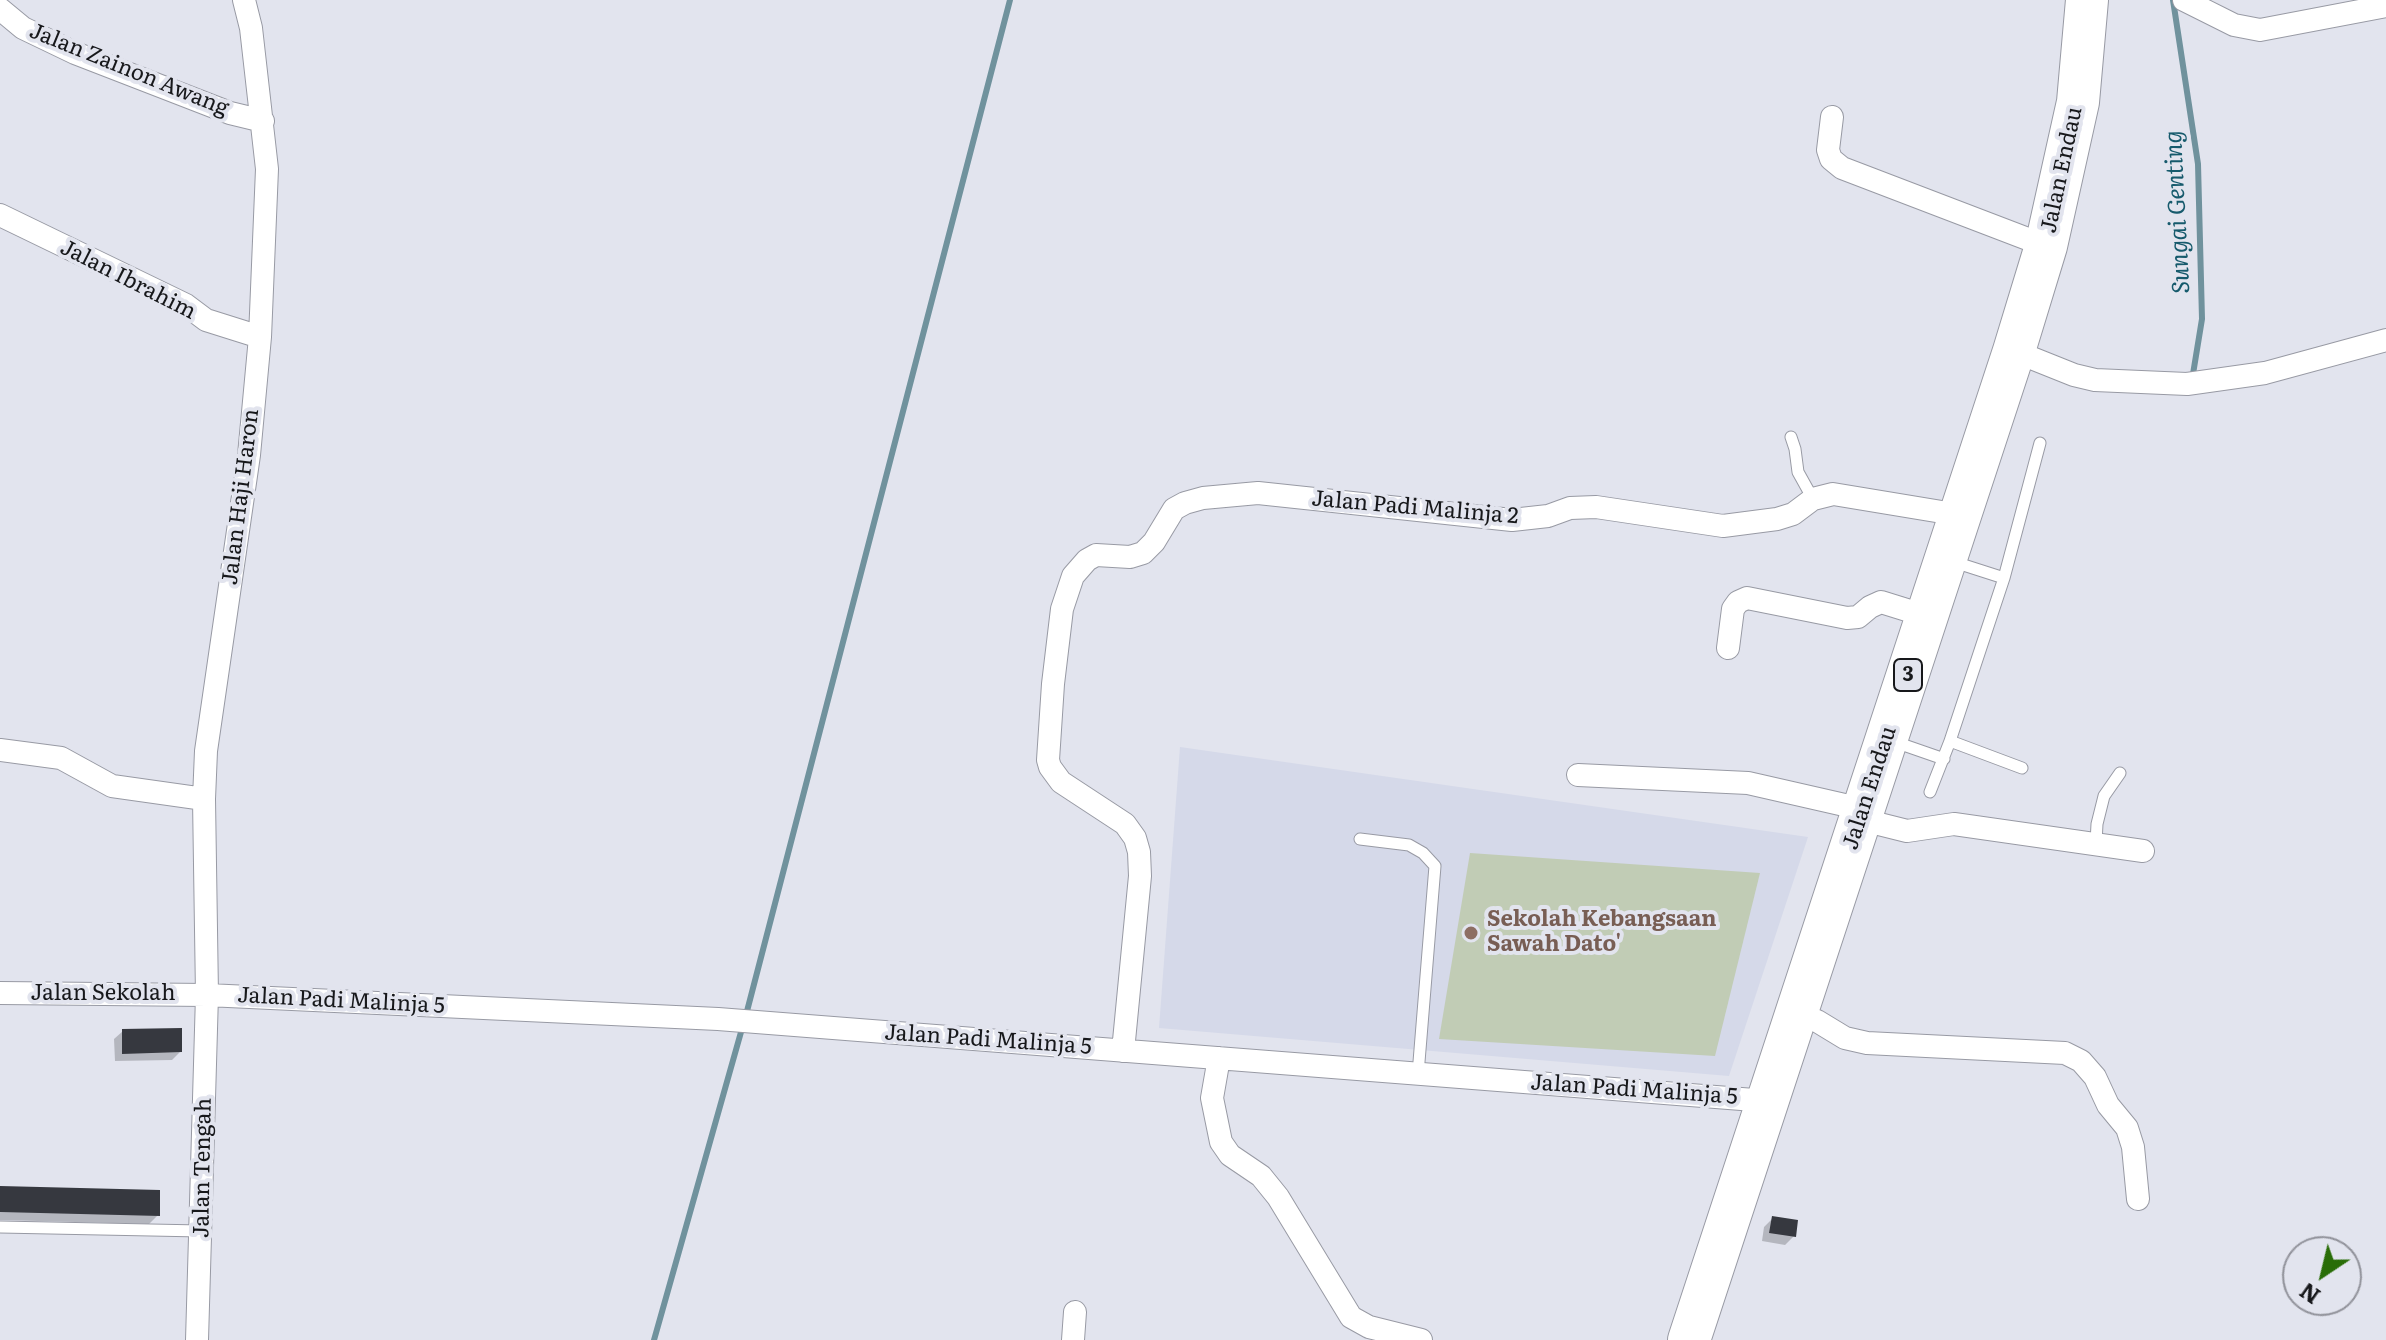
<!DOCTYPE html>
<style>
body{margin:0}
#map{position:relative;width:2386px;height:1340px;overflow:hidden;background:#e2e4ee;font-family:Literata,serif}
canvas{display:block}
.north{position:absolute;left:2282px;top:1236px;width:80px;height:80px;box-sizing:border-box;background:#e2e4ee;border:2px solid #91929a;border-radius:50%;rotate:215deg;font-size:22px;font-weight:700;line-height:32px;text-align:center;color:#17181b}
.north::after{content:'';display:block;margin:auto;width:28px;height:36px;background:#296d07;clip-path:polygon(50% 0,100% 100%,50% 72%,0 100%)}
</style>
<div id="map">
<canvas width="2386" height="1340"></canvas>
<div class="north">N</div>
</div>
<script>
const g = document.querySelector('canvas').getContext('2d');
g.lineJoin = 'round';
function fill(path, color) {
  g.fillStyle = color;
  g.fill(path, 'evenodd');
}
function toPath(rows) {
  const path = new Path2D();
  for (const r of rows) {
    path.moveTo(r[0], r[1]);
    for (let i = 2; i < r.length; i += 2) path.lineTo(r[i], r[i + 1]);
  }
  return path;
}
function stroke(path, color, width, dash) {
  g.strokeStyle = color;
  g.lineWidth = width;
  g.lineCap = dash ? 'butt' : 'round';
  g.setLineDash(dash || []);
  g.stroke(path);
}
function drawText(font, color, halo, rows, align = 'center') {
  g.font = font + ' Literata,serif';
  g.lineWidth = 8;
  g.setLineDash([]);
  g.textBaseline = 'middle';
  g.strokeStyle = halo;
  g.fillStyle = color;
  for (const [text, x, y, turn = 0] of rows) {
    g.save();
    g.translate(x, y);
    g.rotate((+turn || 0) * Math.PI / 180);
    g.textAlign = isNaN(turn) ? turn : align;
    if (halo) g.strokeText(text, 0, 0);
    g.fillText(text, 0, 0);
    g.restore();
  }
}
const built = toPath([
 [1180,747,1808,837,1729,1076,1159,1028]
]);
const green = toPath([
 [1470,853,1760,873,1715,1056,1439,1039]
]);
const shadow = toPath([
 [123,1031,180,1052,172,1060,115,1061,114,1039],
 [0,1188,158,1215,149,1224,0,1220],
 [1773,1218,1794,1236,1785,1245,1762,1241,1764,1227]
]);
const stream = toPath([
 [2173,0,2198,164,2202,319,2193,374],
 [746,1015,1010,0],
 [654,1340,743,1025]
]);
const building = toPath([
 [182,1028,182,1052,122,1054,122,1029],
 [0,1186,160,1190,160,1216,0,1212],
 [1772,1216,1798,1220,1796,1237,1769,1233]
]);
const lane = toPath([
 [1791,437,1795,449,1798,472,1813,499],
 [1951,561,2004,578],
 [1950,741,2004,578,2040,443],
 [1895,742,1944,759],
 [1930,792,1950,741,2022,768],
 [1360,839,1409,845,1423,853,1435,866,1418,1074],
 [2096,843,2097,824,2104,796,2120,773],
 [0,1227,201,1231]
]);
const street = toPath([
 [2184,0,2234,25,2260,30,2386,6],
 [0,9,23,28,75,53,230,113,263,121],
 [1832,117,1828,150,1831,159,1842,168,2046,246],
 [0,215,186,305,206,320,260,337],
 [2014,351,2074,375,2095,380,2187,384,2265,373,2386,340],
 [1728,648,1733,609,1738,602,1747,598,1847,618,1858,617,1870,607,1881,602,1926,616],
 [0,750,61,758,112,786,204,799],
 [1578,775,1748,783,1862,809],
 [1859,819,1907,831,1954,824,2143,851],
 [0,993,207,995,718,1019,1767,1101],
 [1796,1013,1817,1021,1845,1038,1867,1043,2065,1053,2081,1061,2095,1077,2108,1105,2127,1128,2133,1147,2138,1199],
 [1123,1051,1140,876,1139,852,1135,838,1125,824,1061,782,1050,767,1048,760,1053,684,1062,609,1073,576,1087,560,1096,555,1130,557,1143,553,1154,542,1174,509,1185,503,1203,498,1258,493,1512,520,1548,516,1570,508,1596,507,1723,526,1777,519,1793,514,1813,499,1833,494,1960,515],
 [1219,1058,1212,1098,1221,1142,1230,1155,1261,1176,1278,1197,1351,1317,1369,1327,1421,1340],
 [197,1340,207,995,204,799,206,751,249,455,260,337,267,169,251,28,244,0],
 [1073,1340,1075,1312]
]);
const highway = toPath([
 [1689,1340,2014,351,2046,246,2078,102,2087,0]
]);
const markers = [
 [1471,933,8,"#8d6e63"]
];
const shields = [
 [1908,675,28]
];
const shieldNames = [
 ["3",1908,675]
];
const streetNames = [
 ["Jalan Zainon Awang",129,70,22],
 ["Jalan Endau",2062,170,-78],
 ["Jalan Ibrahim",128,280,27],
 ["Jalan Haji Haron",241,497,-83],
 ["Jalan Padi Malinja 2",1415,508,5],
 ["Jalan Endau",1870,788,-72],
 ["Jalan Sekolah",103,994],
 ["Jalan Padi Malinja 5",341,1001,3],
 ["Jalan Padi Malinja 5",988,1040,4],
 ["Jalan Padi Malinja 5",1634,1090,4],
 ["Jalan Tengah",203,1168,-89]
];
const educationNames = [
 ["Sekolah Kebangsaan",1487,920],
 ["Sawah Dato'",1487,945]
];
const waterNames = [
 ["Sungai Genting",2178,212,-93]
];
fill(built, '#d5d9e9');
fill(green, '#c1ccb5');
fill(shadow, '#0003');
stroke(stream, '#70929d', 6);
fill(building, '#36383f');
stroke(lane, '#989aa4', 13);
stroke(street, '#989aa4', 24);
stroke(highway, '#989aa4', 44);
stroke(lane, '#fff', 11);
stroke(street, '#fff', 22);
stroke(highway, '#fff', 42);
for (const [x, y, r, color] of markers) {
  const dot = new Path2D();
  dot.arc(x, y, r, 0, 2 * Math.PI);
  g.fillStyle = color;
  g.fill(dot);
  stroke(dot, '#e2e4ee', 3);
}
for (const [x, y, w] of shields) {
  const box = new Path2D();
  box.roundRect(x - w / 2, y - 16, w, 32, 6);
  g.fillStyle = '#e2e4ee';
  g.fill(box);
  stroke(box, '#17181b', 2);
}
drawText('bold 20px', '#17181b', null, shieldNames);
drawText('22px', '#17181b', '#e2e4ee', streetNames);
drawText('bold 22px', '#785e54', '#e2e4ee', educationNames, 'left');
drawText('italic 24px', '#165a6c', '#e2e4ee', waterNames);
</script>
